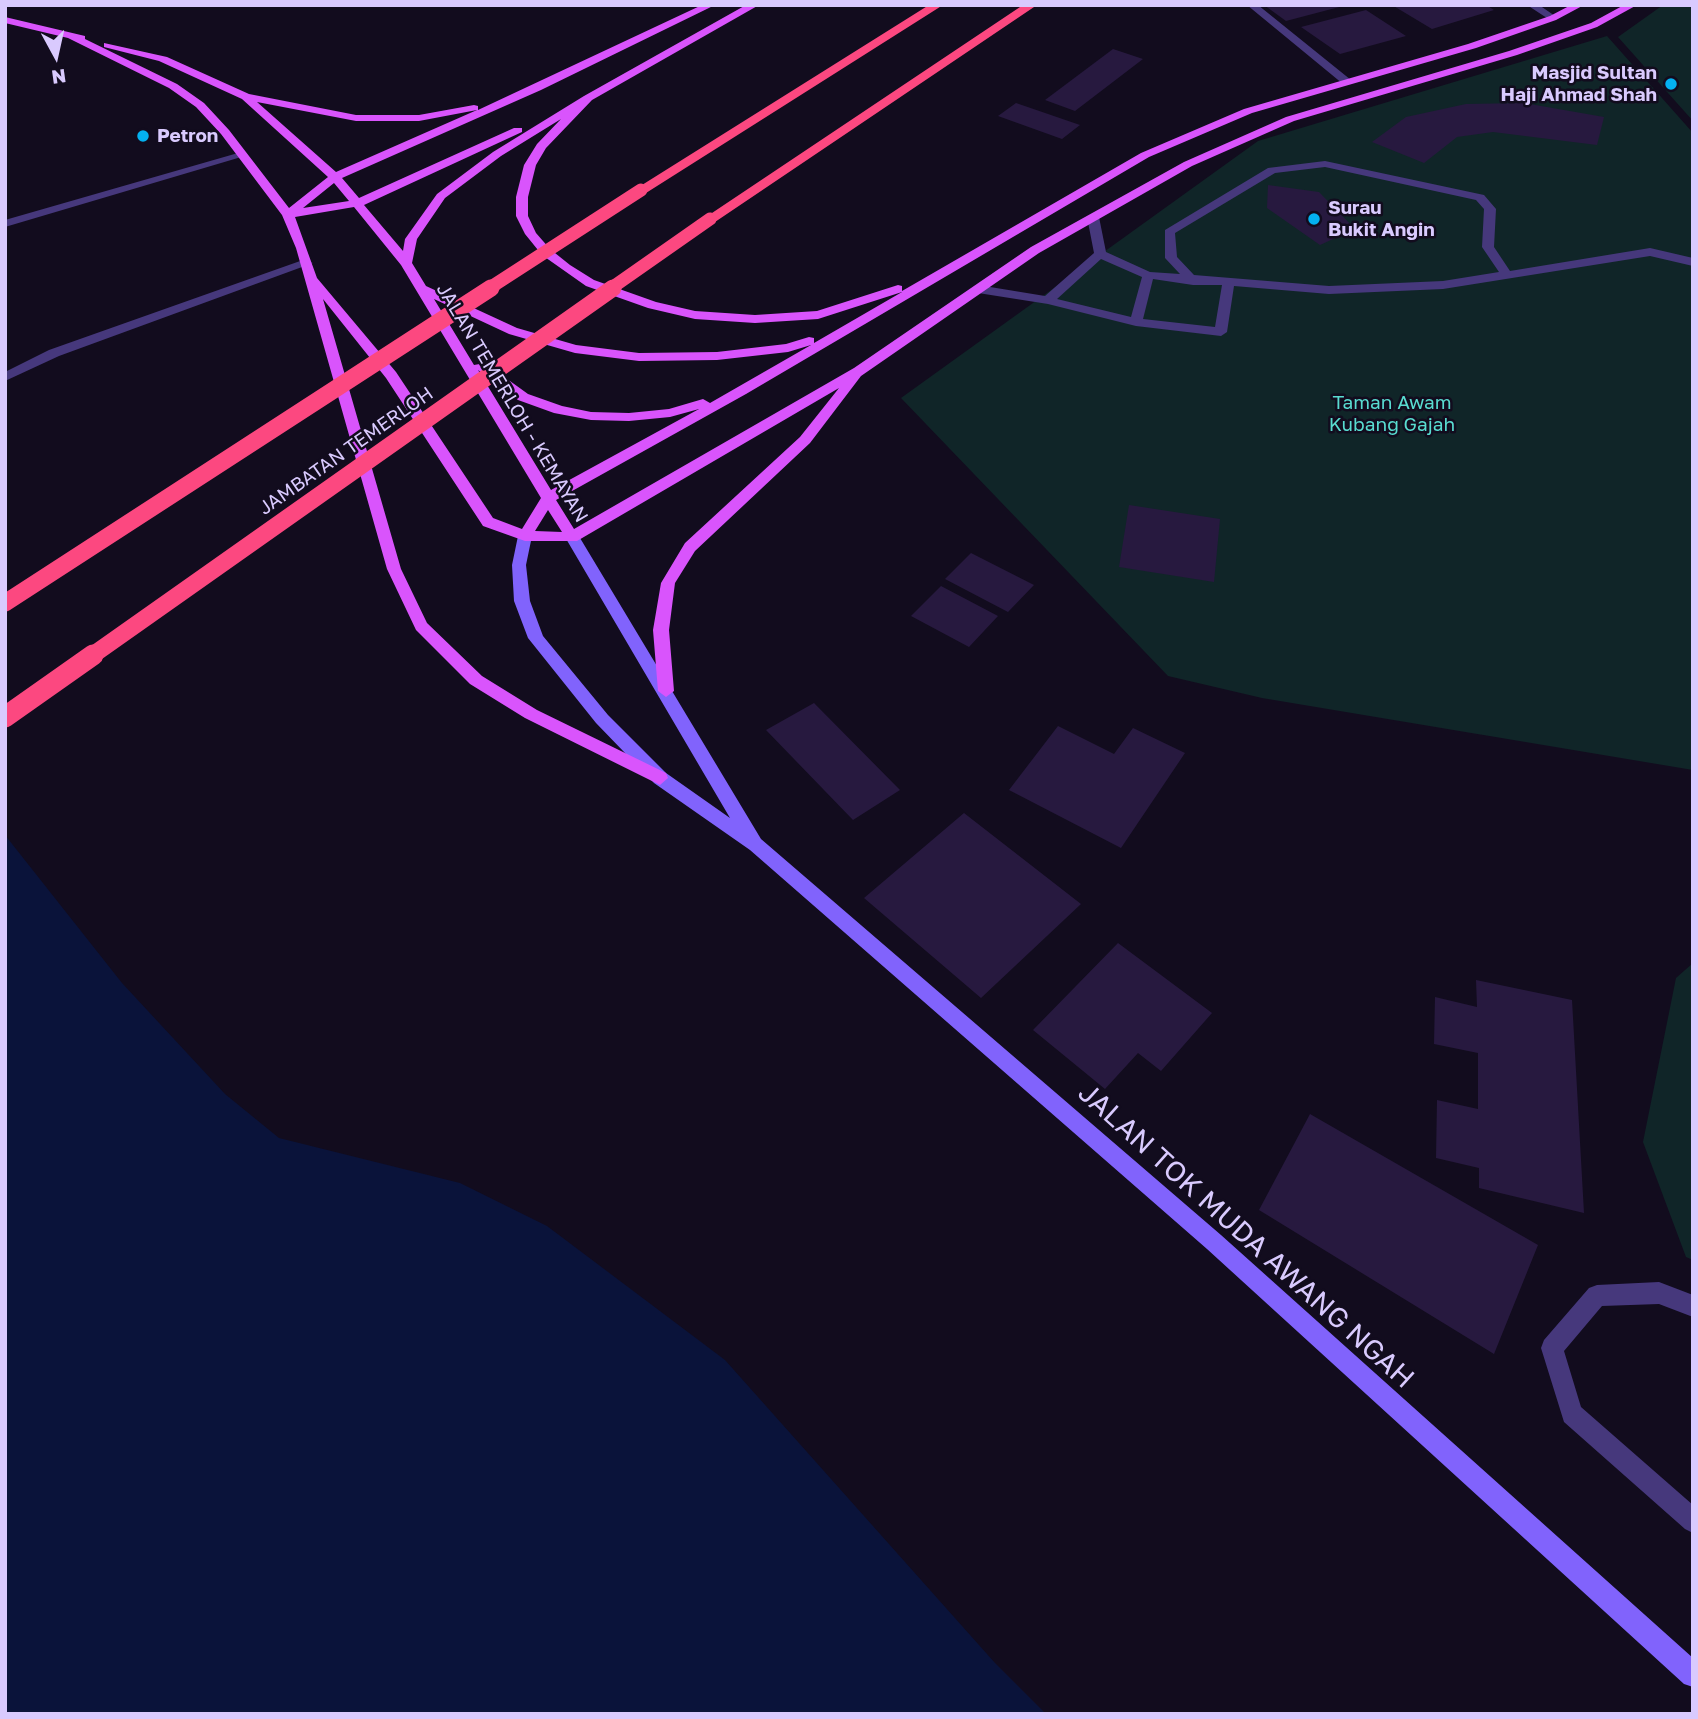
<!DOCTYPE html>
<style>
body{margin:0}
#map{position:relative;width:1698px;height:1719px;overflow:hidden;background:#120c1e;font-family:"Golos Text",sans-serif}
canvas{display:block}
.frame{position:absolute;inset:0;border:7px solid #d9cafe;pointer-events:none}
.north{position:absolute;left:21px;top:21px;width:70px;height:70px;-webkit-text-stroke:5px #120c1e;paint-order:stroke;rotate:172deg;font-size:19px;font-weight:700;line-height:28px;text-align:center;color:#d9cafe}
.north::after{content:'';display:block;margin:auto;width:24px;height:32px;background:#d9cafe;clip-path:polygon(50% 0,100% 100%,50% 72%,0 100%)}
</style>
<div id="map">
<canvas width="1698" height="1719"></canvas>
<div class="frame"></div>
<div class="north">N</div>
</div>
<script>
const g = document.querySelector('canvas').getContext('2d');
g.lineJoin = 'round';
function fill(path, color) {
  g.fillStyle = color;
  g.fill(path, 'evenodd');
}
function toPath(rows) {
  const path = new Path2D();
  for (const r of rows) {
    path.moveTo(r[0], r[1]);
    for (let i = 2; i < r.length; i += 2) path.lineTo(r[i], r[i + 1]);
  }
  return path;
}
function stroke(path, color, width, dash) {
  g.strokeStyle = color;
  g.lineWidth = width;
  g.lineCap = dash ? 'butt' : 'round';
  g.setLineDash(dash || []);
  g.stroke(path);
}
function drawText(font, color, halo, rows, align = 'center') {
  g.font = font + ' "Golos Text",sans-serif';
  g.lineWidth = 5;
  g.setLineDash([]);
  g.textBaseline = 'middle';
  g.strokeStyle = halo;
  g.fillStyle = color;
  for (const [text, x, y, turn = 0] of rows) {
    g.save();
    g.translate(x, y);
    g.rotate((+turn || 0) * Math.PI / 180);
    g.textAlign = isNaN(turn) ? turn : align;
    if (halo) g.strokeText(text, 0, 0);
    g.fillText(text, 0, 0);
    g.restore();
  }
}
const green = toPath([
 [1663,5,1693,5,1693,121,1618,37],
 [1607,36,1693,133,1693,770,1262,698,1168,676,901,398,1258,141],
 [1693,963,1693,1260,1686,1257,1643,1142,1676,978]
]);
const water = toPath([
 [5,835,122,983,225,1094,279,1138,460,1183,547,1226,725,1360,995,1663,1046,1714,5,1714]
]);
const building = toPath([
 [1264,5,1343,5,1343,6,1286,21],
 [1392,5,1486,5,1494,10,1432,29],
 [1366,10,1406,36,1340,54,1301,27],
 [1113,49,1143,59,1075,111,1045,100],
 [1016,103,1080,125,1062,139,998,116],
 [1524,103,1604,117,1597,145,1493,132,1457,137,1424,163,1372,142,1406,117,1466,104],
 [1268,185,1319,192,1355,229,1320,245,1267,208],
 [1129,505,1220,519,1214,582,1119,567],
 [971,553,1034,585,1008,612,945,579],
 [941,586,998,616,969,647,911,616],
 [814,703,900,790,853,820,766,730],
 [1058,726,1114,754,1133,728,1185,753,1121,848,1009,790],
 [964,813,1081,904,981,998,864,898],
 [1118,943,1212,1013,1161,1071,1138,1053,1105,1089,1033,1030],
 [1476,980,1572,1000,1584,1213,1479,1188,1479,1168,1436,1158,1437,1100,1478,1109,1478,1053,1434,1044,1435,997,1477,1007],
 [1310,1114,1538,1245,1494,1354,1259,1210]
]);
const lane = toPath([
 [1247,5,1258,5,1351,80,1351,84,1343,84,1247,5],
 [1527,5,1539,5,1558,18,1550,20,1527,5],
 [1325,161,1484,195,1496,209,1494,247,1510,271,1650,248,1693,258,1693,266,1650,256,1443,289,1329,294,1234,286,1227,332,1221,336,1136,326,1048,304,978,293,972,289,978,285,1045,296,1094,253,1087,217,1093,214,1099,217,1106,252,1150,272,1180,274,1165,258,1165,230,1268,168,1325,161],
 [1325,167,1476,200,1484,209,1482,247,1499,272,1443,281,1329,286,1194,275,1177,257,1175,233,1275,173,1325,167],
 [1101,259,1142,277,1131,317,1057,299,1101,259],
 [1153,279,1193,285,1222,285,1215,327,1143,319,1153,279],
 [1659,1282,1693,1295,1693,1317,1659,1304,1602,1306,1564,1351,1581,1407,1693,1505,1693,1533,1685,1529,1564,1422,1541,1348,1544,1340,1589,1288,1597,1285,1659,1282]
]);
const street = toPath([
 [238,153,248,155,5,227,5,220,238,153],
 [303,260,313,263,59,356,5,381,5,372,49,350,303,260]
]);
const secondary = toPath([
 [525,531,532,536,526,565,530,601,543,636,608,715,666,773,730,818,565,537,567,533,577,533,761,839,1221,1235,1693,1658,1693,1687,1684,1684,1207,1249,750,850,654,783,596,723,528,638,514,601,512,565,518,536,525,531]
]);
const primary = toPath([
 [702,5,715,5,541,90,342,178,359,198,514,128,522,128,522,132,364,205,403,251,405,239,437,194,493,152,584,96,746,5,759,5,592,100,546,148,536,165,528,197,528,216,536,233,550,249,570,265,594,280,656,302,695,311,755,315,817,311,898,285,902,286,902,291,1141,153,1244,109,1468,44,1550,16,1571,5,1584,5,1556,20,1476,48,1252,113,1149,157,746,394,556,500,574,529,854,368,1031,247,1184,162,1286,117,1509,51,1591,23,1624,5,1637,5,1597,27,1517,55,1294,121,1192,166,1039,253,861,376,810,443,695,551,675,583,669,630,674,691,666,697,658,691,653,630,661,583,685,543,800,437,839,388,577,541,525,541,483,526,386,378,323,299,401,569,427,623,482,676,537,710,666,773,668,778,660,785,525,718,470,684,416,630,387,569,296,248,282,215,221,134,196,107,169,88,68,38,5,23,5,17,85,36,85,39,177,84,204,103,229,130,289,208,328,177,242,99,159,61,104,47,104,43,167,57,249,94,356,115,419,115,474,105,478,106,478,110,702,5],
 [257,102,356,121,419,121,477,110,336,172,257,102],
 [561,119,537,144,524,165,516,197,516,216,525,234,542,255,586,286,648,308,695,319,755,323,818,319,902,292,814,343,814,338,809,337,786,344,717,352,639,353,576,345,517,328,426,286,412,263,417,239,445,198,501,156,561,119],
 [334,183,349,201,303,208,334,183],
 [354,207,401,265,541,498,522,529,493,518,396,372,317,278,295,217,354,207],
 [434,299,509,334,575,353,639,361,717,360,788,352,811,345,710,403,703,399,669,409,629,413,591,412,562,406,528,394,485,363,474,365,434,299],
 [478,370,518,400,554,413,591,420,629,421,670,417,699,409,551,490,478,370],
 [548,510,562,532,535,531,548,510]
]);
const highway = toPath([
 [929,5,943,5,646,193,634,190,929,5],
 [1023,5,1037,5,715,222,703,219,1023,5]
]);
const highwayBridgeFar2 = toPath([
 [488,289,641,190],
 [610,289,710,219]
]);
const highwayBridgeFar1 = toPath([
 [5,603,491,288],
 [90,657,613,288]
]);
const highwayBridge = toPath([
 [5,717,93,655]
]);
const markers = [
 [1671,84,7,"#04b1f0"],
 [143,136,7,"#04b1f0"],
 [1314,219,7,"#04b1f0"]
];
const farPoinames = [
 ["Masjid Sultan",1657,73,"right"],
 ["Haji Ahmad Shah",1657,95,"right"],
 ["Petron",157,136],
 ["Surau",1328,208],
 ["Bukit Angin",1328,230]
];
const farStreetnames = [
 ["JALAN TEMERLOH - KEMAYAN",512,403,59],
 ["JAMBATAN TEMERLOH",346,451,-35]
];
const farParknames = [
 ["Taman Awam",1392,403],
 ["Kubang Gajah",1392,425]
];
const nearStreetnames = [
 ["JALAN TOK MUDA AWANG NGAH",1246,1236,42]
];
fill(green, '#102528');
fill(water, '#0a133a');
fill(building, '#27193f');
fill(lane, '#46387c');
fill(street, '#46387c');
fill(secondary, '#8163fc');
fill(primary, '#d954fc');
fill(highway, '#fc4880');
stroke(highwayBridgeFar2, '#fc4880', 13);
stroke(highwayBridgeFar1, '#fc4880', 17);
stroke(highwayBridge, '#fc4880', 21);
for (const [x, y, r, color] of markers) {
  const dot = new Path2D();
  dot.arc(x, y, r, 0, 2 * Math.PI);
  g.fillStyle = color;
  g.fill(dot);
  stroke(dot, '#120c1e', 2.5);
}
drawText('bold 19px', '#d9cafe', '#120c1e', farPoinames, 'left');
drawText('19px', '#d9cafe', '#120c1e', farStreetnames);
drawText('19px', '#59dcd1', '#120c1e', farParknames);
drawText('28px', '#d9cafe', '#120c1e', nearStreetnames);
</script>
